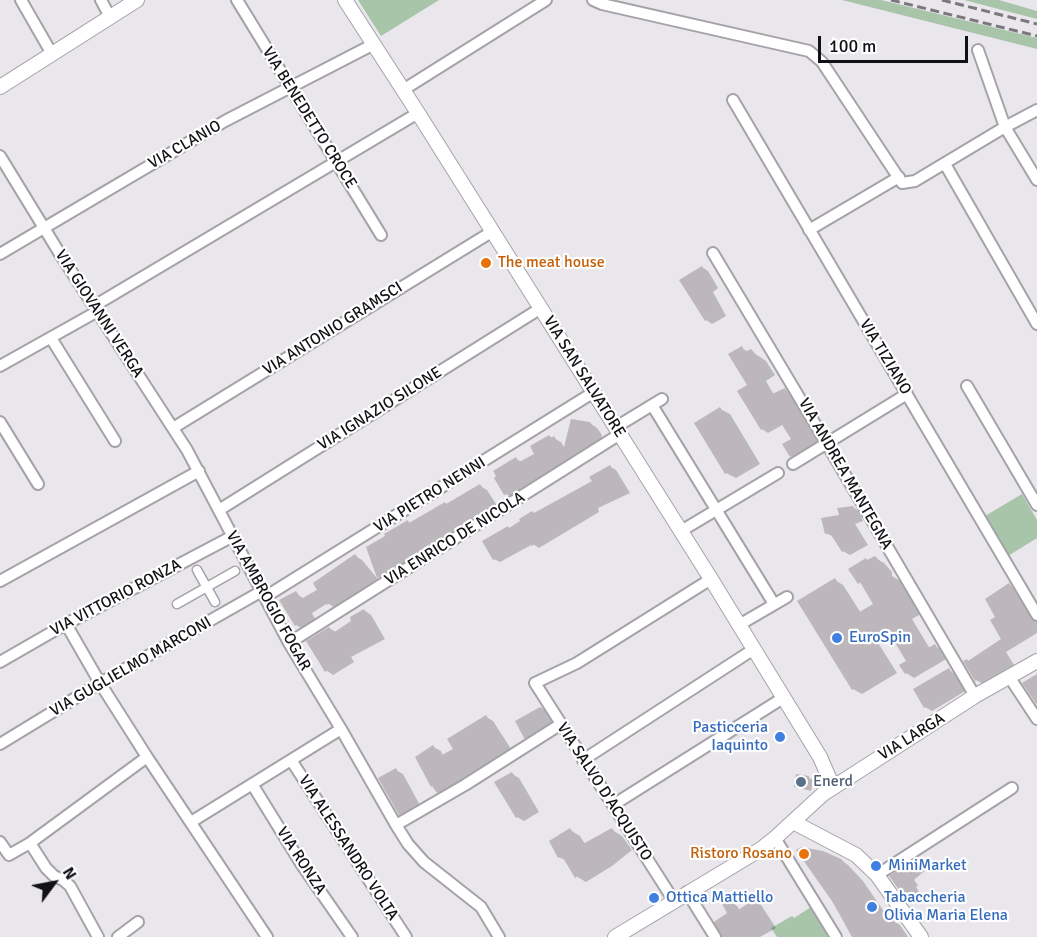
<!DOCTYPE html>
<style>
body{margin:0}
#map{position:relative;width:1037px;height:937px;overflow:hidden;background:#e9e6ec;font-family:Signika,sans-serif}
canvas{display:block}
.north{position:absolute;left:24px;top:853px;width:60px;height:60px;-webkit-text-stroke:4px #fff;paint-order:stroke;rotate:58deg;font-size:16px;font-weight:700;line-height:24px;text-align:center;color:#121113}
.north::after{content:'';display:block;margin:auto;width:21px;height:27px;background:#121113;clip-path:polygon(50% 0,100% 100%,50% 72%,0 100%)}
.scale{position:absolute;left:818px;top:36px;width:150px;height:27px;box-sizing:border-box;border:3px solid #121113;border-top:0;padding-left:8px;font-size:18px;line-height:21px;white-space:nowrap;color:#121113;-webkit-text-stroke:4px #fff;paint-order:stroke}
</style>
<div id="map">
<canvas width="1037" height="937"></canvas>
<div class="north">N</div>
<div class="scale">100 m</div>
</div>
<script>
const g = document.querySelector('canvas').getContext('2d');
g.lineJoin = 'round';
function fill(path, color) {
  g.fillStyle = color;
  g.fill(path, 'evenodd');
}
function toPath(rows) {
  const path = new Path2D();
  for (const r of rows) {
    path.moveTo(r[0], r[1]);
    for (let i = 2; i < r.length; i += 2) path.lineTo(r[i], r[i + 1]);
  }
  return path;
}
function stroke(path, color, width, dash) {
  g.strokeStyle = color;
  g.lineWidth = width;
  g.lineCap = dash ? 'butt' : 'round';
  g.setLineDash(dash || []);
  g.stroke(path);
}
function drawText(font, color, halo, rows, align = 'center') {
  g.font = font + ' Signika,sans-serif';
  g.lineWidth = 4.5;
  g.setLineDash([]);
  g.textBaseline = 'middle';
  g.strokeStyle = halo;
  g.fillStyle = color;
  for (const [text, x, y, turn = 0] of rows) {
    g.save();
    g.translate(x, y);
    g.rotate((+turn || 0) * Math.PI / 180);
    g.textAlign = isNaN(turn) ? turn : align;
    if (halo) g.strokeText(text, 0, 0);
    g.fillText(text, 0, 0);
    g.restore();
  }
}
const green = toPath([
 [358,0,439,0,381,36],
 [842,0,881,0,1037,38,1037,49],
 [964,0,999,0,1037,11,1037,19],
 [1022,494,1037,520,1037,538,1008,556,985,516],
 [811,907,830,937,777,937,771,928,792,916,794,918]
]);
const shadow = toPath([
 [702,267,708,271,718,288,713,292,726,316,712,324,706,320],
 [741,348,749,352,751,351,766,361,775,375,766,381,774,395,785,390,791,394,822,445,797,460,791,456,793,439,784,424,768,433,762,429],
 [720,409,730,414,760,464,736,478,726,473],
 [590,423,597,428,602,435,599,446,513,498,506,494,498,476,516,459,522,462,536,454,549,436,561,442,565,449],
 [610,467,616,470,630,493,598,508,599,512,539,548,533,544,500,562,494,559,510,529,594,482],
 [480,486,487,490,498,507,393,571,395,574,385,581,378,577,408,522,411,524],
 [853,507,859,511,863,521,855,524,868,545,850,555,843,551,832,536,826,533,841,517],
 [355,556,362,560,381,583,335,608,328,603,312,613,316,621,303,629,296,625,296,593,304,599,319,590],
 [875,558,884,563,892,572,892,576,900,581,921,614,912,619,930,649,935,646,944,651,948,658,914,678,906,673,908,661,890,630,875,638,897,673,862,694,853,689,835,580,843,585,861,613,875,604,864,585,859,582,868,561],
 [1010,585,1016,589,1037,624,1037,633,1006,652,1014,665,1008,669,1009,672,988,685,983,684,976,680,969,662,1003,639,997,617],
 [364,610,371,615,385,639,351,657,354,662,333,675,326,670,329,628,336,632,353,621],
 [950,671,957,675,967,690,932,711,925,707],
 [540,707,547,711,557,726,532,742,524,738,515,721],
 [486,717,493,721,513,752,445,796,438,792,433,747,441,751,443,756,455,749],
 [396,770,403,774,422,809,407,818,400,814],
 [512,774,519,778,539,812,524,821,517,817],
 [808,777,813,780,811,791,796,787],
 [570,830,580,836,585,844,612,830,622,836,632,850,612,866,586,882,576,876,567,861,559,857],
 [841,860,848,865,863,881,891,922,893,921,900,925,908,937,855,937],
 [917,860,928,868,914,880,918,885,916,887,919,892,910,897,903,893,891,877],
 [729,900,736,905,740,910,754,901,761,905,776,928,760,937,723,937,729,914]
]);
const building = toPath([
 [702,266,713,285,707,288,720,312,705,321,679,280],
 [742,346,745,352,751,349,758,357,759,356,769,371,760,377,770,395,785,388,816,441,790,457,782,444,791,439,779,420,761,430,737,391,747,385,728,354],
 [720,407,751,458,725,474,694,423],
 [571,419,590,422,595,430,592,443,545,473,543,469,529,479,531,481,509,495,507,494,504,495,494,478,496,476,493,471,516,457,519,462,534,454,530,446,549,435,551,438,554,436,563,451],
 [610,465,625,489,593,505,594,508,532,546,529,540,493,560,482,541,508,526,509,528,520,521,519,519,532,511,534,513,592,481,589,477],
 [480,484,492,502,458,524,459,526,387,567,389,570,377,578,366,547,385,536,384,534,408,520,409,523,445,502,446,504],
 [853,506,858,518,850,520,863,541,842,552,830,533,825,534,821,518,839,515,837,508],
 [355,554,375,579,363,585,362,583,327,605,323,598,306,609,310,616,295,626,279,600,296,591,301,599,317,590,313,583],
 [875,556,884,565,883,578,891,574,913,609,905,614,926,649,935,644,940,653,905,674,899,665,906,661,884,624,868,633,889,668,852,690,797,601,835,578,856,614,873,604,860,582,858,584,848,569,866,558,867,560],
 [1009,583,1031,619,1037,622,1037,626,1000,648,1008,661,1002,665,1004,668,980,682,979,679,975,681,963,661,967,659,968,661,1001,639,990,620,995,617,985,599],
 [364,609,378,634,345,653,348,658,325,672,306,641,329,627,333,633,351,621,350,617],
 [949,668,961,686,924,708,913,689],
 [1037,674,1037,705,1022,683],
 [486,715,506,748,454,779,456,782,437,793,432,786,431,787,415,757,433,745,440,756,453,749,447,739],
 [396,768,416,805,399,815,378,778],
 [512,772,533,808,516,818,494,782],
 [796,774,809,776,807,789,794,787],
 [570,828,581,845,612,828,623,844,602,861,575,878,562,856,558,858,549,841],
 [801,847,823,851,841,859,856,875,865,888,866,888,888,923,893,919,904,937,852,937,832,901,796,850],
 [917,858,921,864,908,875,912,881,910,882,912,887,902,894,889,876],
 [729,899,737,911,754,899,769,923,747,937,722,937,714,922,727,913,722,904]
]);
const pedestrian = toPath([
 [197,570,215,602],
 [177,604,235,571]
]);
const minor = toPath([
 [21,0,52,54],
 [101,0,110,17],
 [237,0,381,235],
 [593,0,602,4,809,51,822,62,902,183,915,181,1005,127,1037,110],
 [978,50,1005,127,1037,180],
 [403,90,546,0],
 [733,100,1037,615],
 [0,156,60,254,187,450,289,643,341,729,396,825,408,844,424,862,481,907,499,937],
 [945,164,1037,324],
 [809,230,899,177],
 [713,253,827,444,975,696],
 [0,254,225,121,374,44],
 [94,306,418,113],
 [51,338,115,441],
 [0,366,98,311],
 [967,386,1037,505],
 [652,405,774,604],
 [0,422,38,484],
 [616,427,662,399],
 [173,428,493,231],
 [793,464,907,394],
 [219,510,541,308],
 [681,531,778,473],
 [0,581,199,471],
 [265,597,594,392],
 [66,624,100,683,147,757,267,937],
 [739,625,787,597],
 [289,643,620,434],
 [0,662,66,624,233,536],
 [1010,678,1037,719],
 [0,744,100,683,262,591],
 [291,760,406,937],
 [583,760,754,649],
 [252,784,302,865,352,937],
 [613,805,783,698],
 [191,822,341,729],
 [396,825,465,785,561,724],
 [775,838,836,937],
 [0,842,9,855,30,843,147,757],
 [30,843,46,868,54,876,63,880,70,886,98,937],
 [877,875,1012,788],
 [687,892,715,937],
 [674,901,535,683,577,663,711,579],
 [118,937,138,922]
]);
const tertiary = toPath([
 [345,0,418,113,711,579,820,757,833,787],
 [0,87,137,0],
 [793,822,856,855,877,875,921,937],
 [615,937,761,849,775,838,823,794,975,696,1037,661]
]);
const rail = toPath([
 [891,0,1037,36],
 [942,0,1037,24]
]);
const markers = [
 [486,263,6,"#e8710a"],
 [837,638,6,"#3f7fe0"],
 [780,737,6,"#3f7fe0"],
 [801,782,6,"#5c6f8a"],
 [804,854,6,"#e8710a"],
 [876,866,6,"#3f7fe0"],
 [654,898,6,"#3f7fe0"],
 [872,907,6,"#3f7fe0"]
];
const streetNames = [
 ["VIA BENEDETTO CROCE",309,118,58],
 ["VIA CLANIO",185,145,-30],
 ["VIA GIOVANNI VERGA",99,314,57],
 ["VIA ANTONIO GRAMSCI",333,329,-32],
 ["VIA TIZIANO",885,357,59],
 ["VIA SAN SALVATORE",584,377,58],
 ["VIA IGNAZIO SILONE",380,409,-32],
 ["VIA ANDREA MANTEGNA",845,474,60],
 ["VIA PIETRO NENNI",430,495,-32],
 ["VIA ENRICO DE NICOLA",455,539,-32],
 ["VIA VITTORIO RONZA",116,598,-28],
 ["VIA AMBROGIO FOGAR",268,601,61],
 ["VIA GUGLIELMO MARCONI",131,667,-30],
 ["VIA LARGA",912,737,-32],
 ["VIA SALVO D'ACQUISTO",604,792,57],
 ["VIA ALESSANDRO VOLTA",348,848,57],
 ["VIA RONZA",301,861,57]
];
const foodNames = [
 ["The meat house",498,263],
 ["Ristoro Rosano",792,854,"right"]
];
const shopNames = [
 ["EuroSpin",849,638],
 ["Pasticceria",768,728,"right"],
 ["Iaquinto",768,746,"right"],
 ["MiniMarket",888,866],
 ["Ottica Mattiello",666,898],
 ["Tabaccheria",884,898],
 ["Olivia Maria Elena",884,916]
];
const serviceNames = [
 ["Enerd",813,782]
];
fill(green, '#a8c5a9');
fill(shadow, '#0003');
fill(building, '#bdb7bc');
stroke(pedestrian, '#a5a2a8', 11);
stroke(minor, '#a5a2a8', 14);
stroke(tertiary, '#a5a2a8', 16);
stroke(pedestrian, '#fff', 8);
stroke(minor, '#fff', 10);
stroke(tertiary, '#fff', 14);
stroke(rail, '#7a787c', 3, [9, 4.5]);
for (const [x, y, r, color] of markers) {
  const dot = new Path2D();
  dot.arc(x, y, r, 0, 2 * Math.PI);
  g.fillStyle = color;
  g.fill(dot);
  stroke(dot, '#fff', 2);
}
drawText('16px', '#121113', '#fff', streetNames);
drawText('16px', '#c56008', '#fff', foodNames, 'left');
drawText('16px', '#366cbe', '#fff', shopNames, 'left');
drawText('16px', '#4e5e75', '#fff', serviceNames, 'left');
</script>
